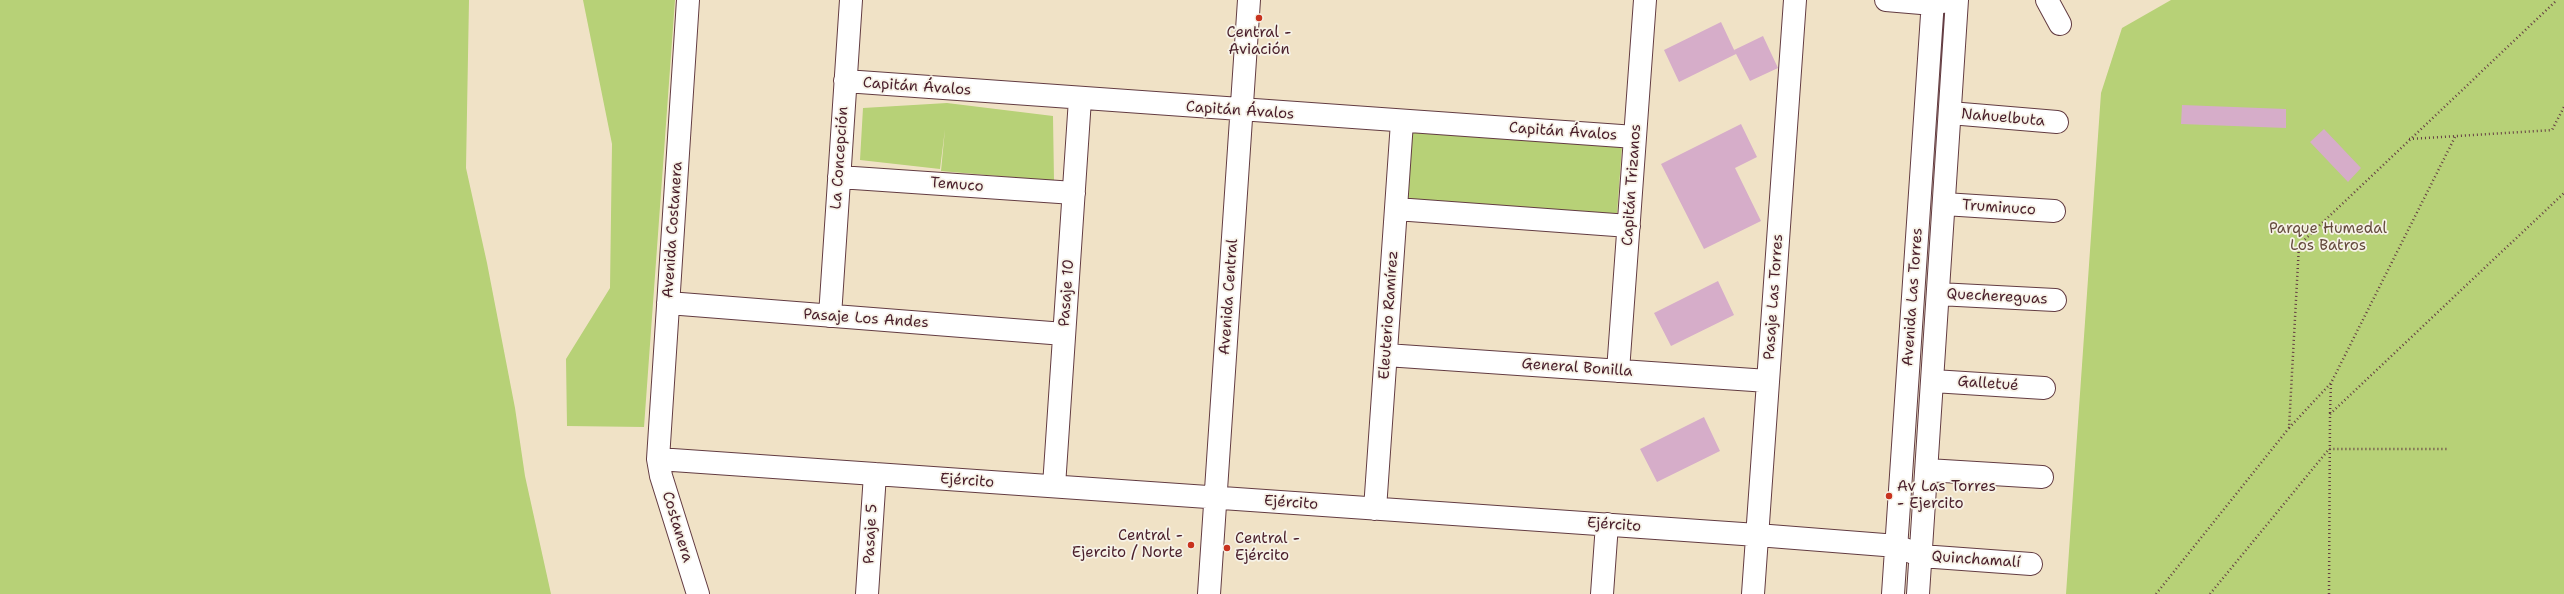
<!DOCTYPE html>
<meta charset="utf-8">
<style>
body{margin:0}
canvas{display:block;background:#f0e2c6}
</style>
<canvas width="2564" height="594"></canvas>
<script>
const g = document.querySelector('canvas').getContext('2d');
g.lineJoin = 'round';
function fill(path, color) {
  g.fillStyle = color;
  g.fill(path, 'evenodd');
}
function toPath(rows) {
  const path = new Path2D();
  for (const r of rows) {
    path.moveTo(r[0], r[1]);
    for (let i = 2; i < r.length; i += 2) path.lineTo(r[i], r[i + 1]);
  }
  return path;
}
function stroke(path, color, width, dash) {
  g.strokeStyle = color;
  g.lineWidth = width;
  g.lineCap = dash ? 'butt' : 'round';
  g.setLineDash(dash || []);
  g.stroke(path);
}
function drawText(font, color, halo, rows, align = 'center') {
  g.font = font + ' "Shantell Sans",sans-serif';
  g.lineWidth = 3.5;
  g.setLineDash([]);
  g.textBaseline = 'middle';
  g.strokeStyle = halo;
  g.fillStyle = color;
  for (const [text, x, y, turn = 0] of rows) {
    g.save();
    g.translate(x, y);
    g.rotate((+turn || 0) * Math.PI / 180);
    g.textAlign = isNaN(turn) ? turn : align;
    if (halo) g.strokeText(text, 0, 0);
    g.fillText(text, 0, 0);
    g.restore();
  }
}
const green = toPath([
 [0,0,469,0,466,168,487,263,515,408,525,476,551,594,0,594],
 [583,0,675,0,644,427,567,426,566,359,610,288,612,144],
 [2171,0,2564,0,2564,594,2066,594,2101,93,2122,28],
 [947,103,1053,116,1054,181,941,171,945,129,940,169,860,160,863,108],
 [1412,132,1622,147,1617,214,1407,199]
]);
const building = toPath([
 [1721,22,1736,54,1679,82,1664,50],
 [1763,36,1778,68,1750,81,1734,50],
 [2182,105,2286,109,2286,128,2181,124],
 [1741,124,1757,157,1735,168,1761,221,1704,249,1661,164],
 [2324,129,2361,168,2348,182,2310,142],
 [1718,281,1734,315,1671,346,1654,313],
 [1704,417,1720,451,1657,482,1640,449]
]);
const path = toPath([
 [2409,139,2552,130,2564,107],
 [2330,413,2331,383],
 [2289,428,2331,383,2455,137],
 [2156,594,2289,428,2299,245,2557,0],
 [2210,594,2329,449,2448,449],
 [2329,594,2330,414,2564,193]
]);
const minor = toPath([
 [688,0,658,459,661,476,698,594],
 [1886,0,1933,4,1946,1],
 [2047,0,2060,24],
 [845,81,1635,137],
 [1950,113,2057,122],
 [839,177,1074,193],
 [1944,204,2054,211],
 [1396,209,1629,226],
 [1938,294,2055,300],
 [668,303,1064,334],
 [830,316,851,0],
 [1386,355,1768,381],
 [1618,371,1645,0],
 [1933,381,2044,388],
 [658,459,1757,535,1897,546,1921,556,2031,564],
 [1927,470,2042,477],
 [1054,486,1080,99],
 [1375,509,1402,122],
 [867,594,875,474],
 [1209,594,1249,0],
 [1602,594,1607,524],
 [1753,594,1795,0],
 [1893,594,1933,0],
 [1918,594,1957,0]
]);
const markers = [
 [1259,18,4,"#c8321e"],
 [1889,496,4,"#c8321e"],
 [1191,545,4,"#c8321e"],
 [1227,548,4,"#c8321e"]
];
const poiNames = [
 ["Central -",1259,33,"center"],
 ["Aviación",1259,50,"center"],
 ["Av Las Torres",1897,487],
 ["- Ejercito",1897,504],
 ["Central -",1183,536,"right"],
 ["Ejercito / Norte",1183,553,"right"],
 ["Central -",1235,539],
 ["Ejército",1235,556]
];
const streetNames = [
 ["Capitán Ávalos",917,87,4],
 ["Capitán Ávalos",1240,111,4],
 ["Nahuelbuta",2003,118,5],
 ["Capitán Ávalos",1563,132,4],
 ["La Concepción",840,158,-86],
 ["Temuco",957,185,4],
 ["Capitán Trizanos",1632,185,-86],
 ["Truminuco",1999,208,4],
 ["Avenida Costanera",673,230,-86],
 ["Pasaje 10",1067,293,-86],
 ["Avenida Central",1229,297,-86],
 ["Pasaje Las Torres",1774,297,-86],
 ["Avenida Las Torres",1913,297,-86],
 ["Quechereguas",1997,297,3],
 ["Eleuterio Ramírez",1389,315,-86],
 ["Pasaje Los Andes",866,319,4],
 ["General Bonilla",1577,368,4],
 ["Galletué",1988,384,4],
 ["Ejército",967,481,4],
 ["Ejército",1291,503,4],
 ["Ejército",1614,525,4],
 ["Costanera",677,527,73],
 ["Pasaje 5",871,534,-87],
 ["Quinchamalí",1976,560,4]
];
const parkNames = [
 ["Parque Humedal",2328,229],
 ["Los Batros",2328,246]
];
fill(green, '#b7d177');
fill(building, '#d6adc9');
stroke(minor, '#633c42', 24);
stroke(path, '#633c42', 2.5, [1, 3]);
stroke(minor, '#fff', 22);
for (const [x, y, r, color] of markers) {
  const dot = new Path2D();
  dot.arc(x, y, r, 0, 2 * Math.PI);
  g.fillStyle = color;
  g.fill(dot);
  stroke(dot, '#f7f3e8', 1.5);
}
drawText('15px', '#4a1f2b', '#f7f3e8', poiNames, 'left');
drawText('15px', '#4a1f2b', '#f7f3e8', streetNames);
drawText('15px', '#654c3e', '#f7f3e8', parkNames);
</script>
